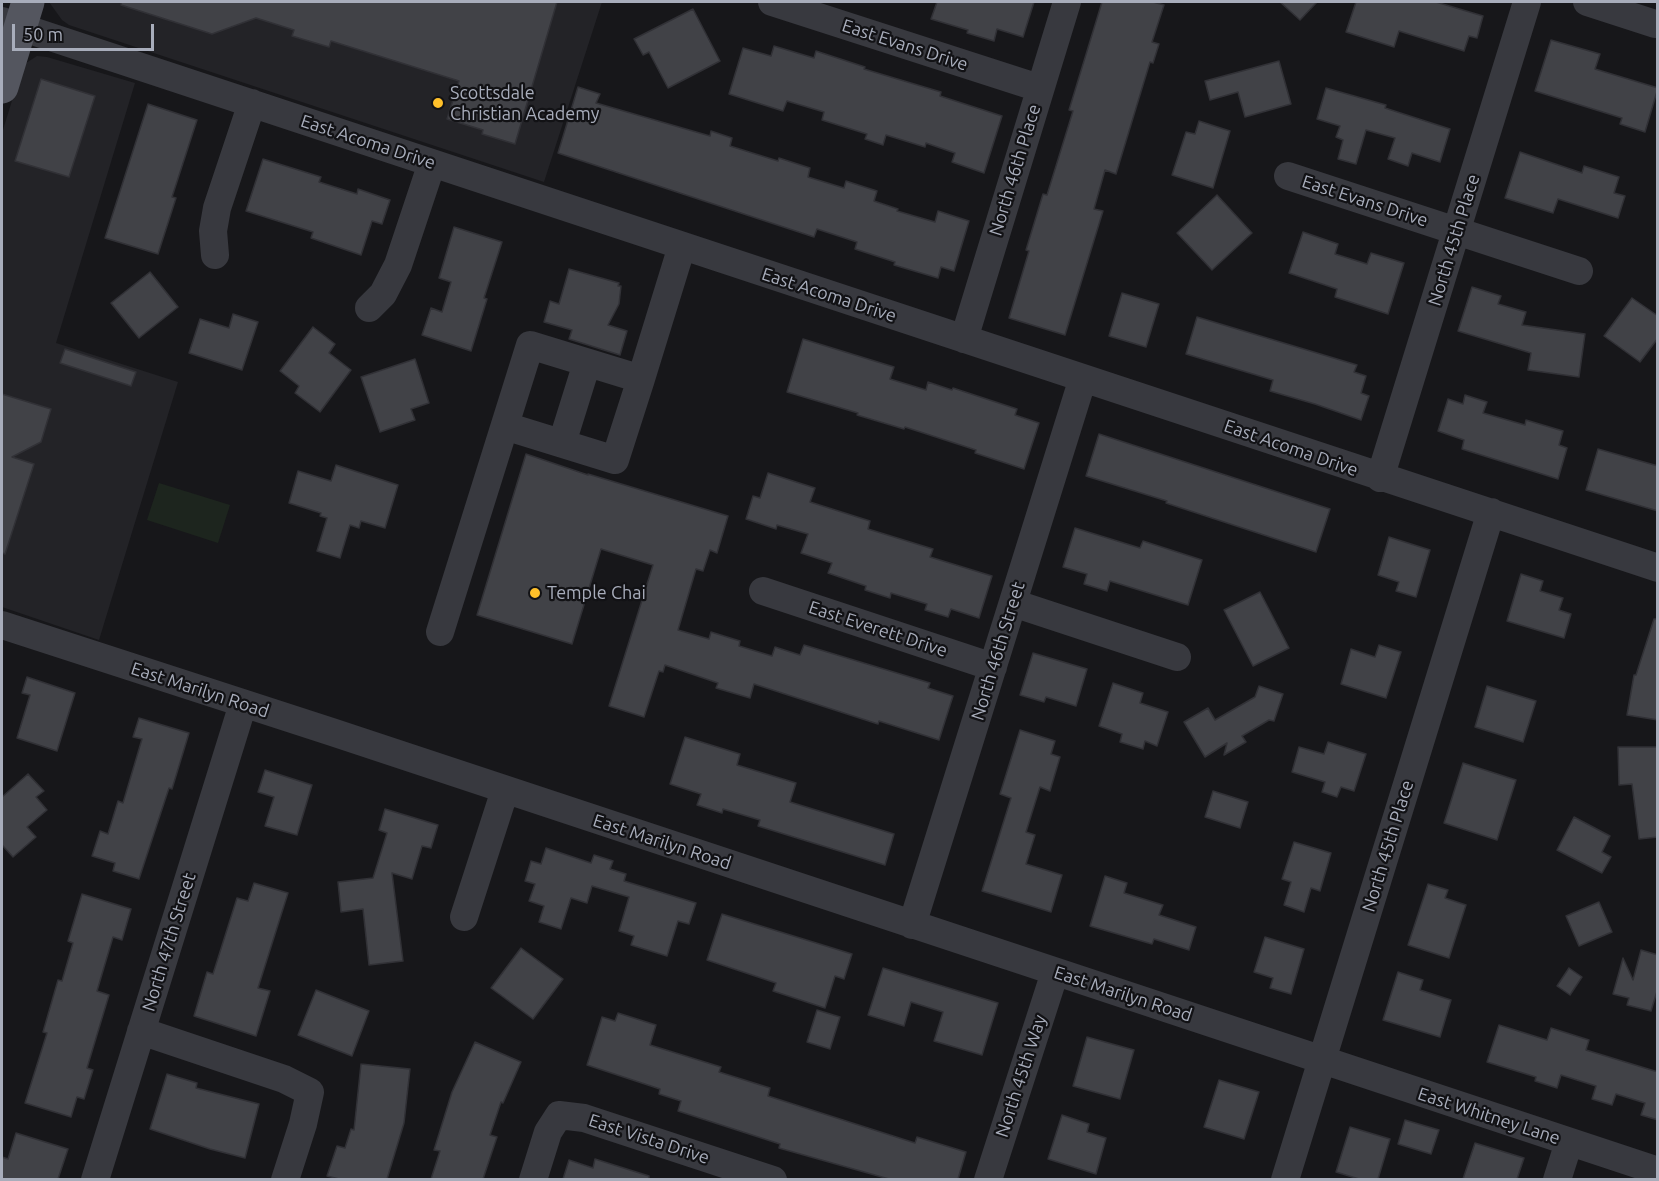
<!DOCTYPE html>
<style>
body{margin:0}
#map{position:relative;width:1659px;height:1181px;overflow:hidden;background:#17171a;font-family:Ubuntu,sans-serif}
canvas{display:block}
.frame{position:absolute;inset:0;border:3px solid #a8adbb;pointer-events:none}
.scale{position:absolute;left:12px;top:24px;width:142px;height:27px;box-sizing:border-box;border:3px solid #a8adbb;border-top:0;padding-left:8px;font-size:18px;line-height:21px;white-space:nowrap;color:#a8adbb;-webkit-text-stroke:4px #121215;paint-order:stroke}
</style>
<div id="map">
<canvas width="1659" height="1181"></canvas>
<div class="frame"></div>
<div class="scale">50 m</div>
</div>
<script>
const g = document.querySelector('canvas').getContext('2d');
g.lineJoin = 'round';
function fill(path, color) {
  g.fillStyle = color;
  g.fill(path, 'evenodd');
}
function toPath(rows) {
  const path = new Path2D();
  for (const r of rows) {
    path.moveTo(r[0], r[1]);
    for (let i = 2; i < r.length; i += 2) path.lineTo(r[i], r[i + 1]);
  }
  return path;
}
function stroke(path, color, width, dash) {
  g.strokeStyle = color;
  g.lineWidth = width;
  g.lineCap = dash ? 'butt' : 'round';
  g.setLineDash(dash || []);
  g.stroke(path);
}
function drawText(font, color, halo, rows, align = 'center') {
  g.font = font + ' Ubuntu,sans-serif';
  g.lineWidth = 4.5;
  g.setLineDash([]);
  g.textBaseline = 'middle';
  g.strokeStyle = halo;
  g.fillStyle = color;
  for (const [text, x, y, turn = 0] of rows) {
    g.save();
    g.translate(x, y);
    g.rotate((+turn || 0) * Math.PI / 180);
    g.textAlign = isNaN(turn) ? turn : align;
    if (halo) g.strokeText(text, 0, 0);
    g.fillText(text, 0, 0);
    g.restore();
  }
}
const built = toPath([
 [49,2,602,2,544,182,69,25,62,20],
 [37,56,47,57,135,83,56,343,178,382,99,640,2,607,2,133,23,65]
]);
const green = toPath([
 [159,483,230,505,218,543,147,520]
]);
const building = toPath([
 [121,2,557,2,515,144,482,134,483,130,447,119,459,81,331,41,329,47,292,36,294,30,256,18,212,34,121,5,121,2],
 [937,2,1034,2,1023,37,997,29,994,41,967,33,968,30,931,19,937,2],
 [1102,2,1153,2,1164,5,1152,42,1159,44,1153,63,1150,62,1116,174,1105,170,1094,209,1103,211,1065,335,1009,318,1029,251,1026,250,1043,194,1047,195,1073,111,1069,110,1102,2],
 [1280,2,1317,2,1300,20,1280,2],
 [1356,2,1436,2,1483,16,1477,38,1469,36,1464,51,1399,31,1394,47,1346,32,1356,2],
 [693,9,720,61,668,88,649,52,643,55,634,39,693,9],
 [1551,40,1600,54,1595,69,1658,88,1645,132,1620,124,1622,118,1535,91,1551,40],
 [774,46,814,58,816,51,865,67,864,69,941,92,940,96,1002,116,984,173,952,162,955,153,926,143,925,147,886,135,883,145,865,139,867,134,822,120,824,112,787,101,783,111,729,94,743,48,771,56,774,46],
 [1279,61,1291,104,1245,117,1238,92,1210,100,1205,81,1279,61],
 [41,79,95,96,69,177,15,161,41,79],
 [578,87,600,94,596,103,710,136,711,131,732,138,730,146,778,161,779,158,810,168,808,177,844,188,846,181,877,191,874,201,898,209,897,211,935,222,938,211,969,221,954,271,941,267,938,278,894,265,895,262,855,249,857,242,817,229,814,237,558,153,578,87],
 [1326,88,1386,105,1385,108,1450,129,1440,162,1412,153,1408,166,1388,159,1395,138,1366,130,1356,164,1338,159,1343,140,1336,137,1340,126,1317,119,1326,88],
 [148,104,197,120,172,197,176,198,158,254,105,238,148,104],
 [1199,121,1230,131,1213,188,1172,175,1186,132,1195,134,1199,121],
 [1520,152,1582,173,1584,166,1619,177,1614,193,1625,196,1618,218,1558,199,1553,213,1505,198,1520,152],
 [263,159,321,177,319,182,357,194,358,189,390,200,382,224,372,221,361,255,311,238,313,232,246,211,263,159],
 [1217,195,1252,233,1212,270,1177,233,1217,195],
 [454,227,502,242,484,298,487,299,471,351,422,335,431,308,442,312,451,282,439,278,454,227],
 [1303,232,1338,244,1335,254,1367,264,1371,253,1404,263,1388,314,1335,297,1337,289,1289,273,1303,232],
 [569,269,619,283,618,286,621,286,619,304,608,325,627,331,620,355,569,339,572,330,544,322,550,301,559,304,569,269],
 [150,272,178,307,139,338,111,303,150,272],
 [1472,287,1501,296,1498,304,1526,312,1522,325,1585,334,1579,377,1528,370,1531,353,1458,331,1472,287],
 [1122,293,1159,304,1146,347,1109,336,1122,293],
 [1632,298,1658,316,1658,338,1640,362,1604,336,1632,298],
 [233,314,258,322,242,370,189,353,200,319,229,328,233,314],
 [1197,317,1357,365,1354,372,1366,376,1361,393,1369,396,1361,420,1315,404,1270,391,1273,380,1186,354,1197,317],
 [313,327,335,344,329,353,351,370,320,412,295,393,299,386,280,371,313,327],
 [803,339,894,367,890,379,926,390,928,382,952,390,953,388,1017,409,1015,415,1039,423,1024,469,975,453,976,450,905,427,904,429,857,415,858,413,787,392,803,339],
 [65,349,136,372,131,386,60,363,65,349],
 [415,359,429,403,411,409,415,420,380,432,361,377,415,359],
 [2,394,51,409,41,442,12,457,34,464,5,554,2,553,2,394],
 [1465,395,1487,402,1483,413,1525,425,1526,420,1563,431,1559,445,1567,448,1558,479,1462,449,1464,440,1438,431,1448,399,1463,404,1465,395],
 [1099,434,1330,509,1316,552,1166,503,1167,501,1086,476,1099,434],
 [1598,449,1658,466,1658,511,1586,490,1598,449],
 [526,454,588,475,588,474,728,516,717,553,710,550,703,571,696,569,678,630,709,639,711,632,740,641,739,646,772,656,775,647,800,655,804,645,930,683,928,688,953,696,939,740,879,721,878,724,754,684,750,698,716,688,718,683,665,665,663,672,659,671,644,717,609,706,653,565,601,549,572,644,477,615,526,454],
 [336,465,398,485,385,528,361,521,359,528,350,525,340,558,317,551,327,518,320,516,321,513,289,503,298,471,331,481,336,465],
 [768,473,815,488,810,502,870,521,868,529,933,549,930,557,992,576,979,618,951,609,948,617,925,610,927,604,891,593,890,598,865,590,866,586,828,573,832,563,801,553,808,534,777,525,776,529,746,519,753,496,760,498,768,473],
 [1075,528,1140,548,1143,541,1202,560,1188,605,1110,581,1107,591,1084,584,1087,574,1063,567,1075,528],
 [1389,537,1430,550,1416,597,1396,591,1399,582,1378,575,1389,537],
 [1521,574,1543,581,1540,591,1563,598,1559,610,1571,614,1564,638,1507,621,1521,574],
 [1260,592,1289,648,1253,666,1224,610,1260,592],
 [1654,619,1658,619,1658,720,1627,715,1634,675,1636,675,1654,619],
 [1379,645,1401,652,1386,698,1341,684,1351,649,1375,657,1379,645],
 [1033,653,1087,669,1076,706,1046,697,1044,702,1020,695,1033,653],
 [27,677,75,693,57,751,17,738,30,695,22,693,27,677],
 [1113,683,1143,693,1140,703,1168,712,1157,746,1145,741,1143,749,1120,742,1122,734,1099,726,1113,683],
 [1259,686,1283,694,1274,721,1269,720,1242,736,1246,742,1224,755,1227,743,1205,757,1184,722,1208,708,1215,720,1255,697,1259,686],
 [1487,686,1536,701,1523,742,1475,727,1487,686],
 [139,718,189,733,172,789,169,788,139,879,113,871,115,863,92,856,100,831,108,834,118,801,123,803,142,739,133,737,139,718],
 [1020,730,1055,741,1051,754,1060,757,1050,791,1040,787,1026,832,1035,835,1026,864,1062,875,1051,912,982,891,1011,798,1000,794,1020,730],
 [685,737,740,754,737,765,796,783,790,802,894,834,885,865,758,826,760,820,723,809,722,813,697,805,701,794,670,784,685,737],
 [1328,742,1366,754,1354,791,1341,787,1337,797,1322,792,1325,782,1292,772,1299,747,1324,754,1328,742],
 [1618,747,1658,747,1658,837,1639,839,1632,784,1619,785,1618,747],
 [1463,763,1516,780,1497,840,1444,823,1463,763],
 [265,770,312,785,297,835,265,826,274,797,258,792,265,770],
 [28,774,44,791,36,797,47,810,27,827,36,837,13,857,2,845,2,797,28,774],
 [1213,791,1248,802,1240,828,1205,817,1213,791],
 [385,809,438,825,431,848,422,846,412,879,392,873,403,961,369,965,363,909,341,912,338,882,373,878,387,833,379,830,385,809],
 [1574,817,1610,836,1602,852,1611,857,1602,873,1557,850,1574,817],
 [1294,842,1331,853,1320,891,1311,888,1304,912,1284,905,1291,882,1282,879,1294,842],
 [546,848,591,863,594,855,613,861,610,869,626,874,624,881,696,903,689,924,678,921,667,956,631,945,634,936,619,931,629,897,592,886,587,903,571,898,561,929,539,922,544,906,529,901,535,884,525,881,531,861,541,864,546,848],
 [1105,876,1127,883,1124,893,1163,905,1159,915,1196,927,1189,950,1154,939,1152,944,1090,926,1105,876],
 [254,883,288,893,258,988,270,991,256,1036,194,1016,207,972,213,974,237,898,248,901,254,883],
 [1428,884,1448,890,1445,898,1466,905,1449,958,1408,945,1428,884],
 [82,894,131,909,122,940,113,937,97,991,109,995,87,1068,93,1070,84,1099,77,1097,71,1117,25,1103,47,1033,43,1032,58,980,62,981,73,943,68,941,82,894],
 [1599,902,1612,932,1579,946,1566,916,1599,902],
 [722,914,852,954,844,979,835,976,825,1008,773,991,776,983,707,960,722,914],
 [1265,937,1304,949,1291,994,1270,988,1273,978,1254,972,1265,937],
 [521,948,563,979,533,1019,491,988,521,948],
 [1641,950,1658,955,1658,988,1651,1011,1627,1005,1629,998,1613,994,1623,958,1633,980,1641,950],
 [883,968,998,1003,982,1055,934,1041,943,1012,911,1002,904,1026,868,1015,883,968],
 [1569,968,1582,977,1570,995,1557,986,1569,968],
 [1398,972,1423,980,1420,990,1451,1000,1440,1037,1383,1020,1398,972],
 [316,990,369,1011,352,1056,298,1035,316,990],
 [817,1010,840,1017,830,1049,807,1042,817,1010],
 [618,1013,656,1025,650,1045,721,1067,719,1072,770,1088,768,1096,915,1143,917,1137,966,1152,958,1179,889,1179,779,1148,780,1144,678,1111,681,1101,659,1094,660,1089,587,1065,602,1017,615,1021,618,1013],
 [1499,1025,1547,1040,1551,1028,1589,1040,1586,1050,1658,1072,1658,1120,1641,1115,1645,1103,1616,1094,1612,1105,1592,1099,1596,1086,1561,1075,1557,1088,1535,1081,1536,1077,1487,1062,1499,1025],
 [1087,1037,1134,1050,1120,1099,1073,1086,1087,1037],
 [475,1042,521,1062,503,1103,501,1102,490,1135,497,1137,483,1179,431,1179,440,1151,434,1150,452,1092,475,1042],
 [361,1064,410,1069,404,1123,387,1179,339,1179,327,1176,337,1146,345,1148,351,1129,354,1130,361,1064],
 [167,1074,197,1083,196,1088,259,1104,245,1158,210,1149,150,1129,167,1074],
 [1219,1080,1259,1092,1244,1139,1204,1127,1219,1080],
 [1062,1115,1089,1124,1087,1132,1106,1138,1096,1174,1048,1159,1062,1115],
 [1405,1120,1439,1130,1431,1154,1398,1144,1405,1120],
 [1350,1127,1390,1139,1378,1179,1359,1179,1336,1172,1350,1127],
 [16,1133,68,1149,58,1179,2,1179,2,1157,8,1159,16,1133],
 [1475,1143,1524,1158,1517,1179,1463,1179,1475,1143],
 [595,1159,649,1176,649,1179,563,1179,569,1160,593,1168,595,1159]
]);
const minor = toPath([
 [772,2,1039,88],
 [1587,2,1655,24],
 [2,21,1658,568],
 [1288,176,1579,271],
 [215,255,213,231,217,208,252,103],
 [369,308,383,294,398,265,432,163],
 [964,339,1067,2],
 [505,426,615,460,641,379],
 [562,443,587,363],
 [1380,478,1527,2],
 [763,591,993,667],
 [1013,603,1177,657],
 [2,625,332,732,1658,1171],
 [440,632,530,345,641,379,682,246],
 [464,917,505,790],
 [912,925,1083,378],
 [141,1031,284,1079,310,1092,303,1124,285,1180],
 [95,1180,243,704],
 [533,1180,548,1132,559,1115,584,1118,773,1180],
 [988,1180,1055,972],
 [1285,1180,1491,512],
 [1557,1180,1569,1142]
]);
const major = toPath([
 [2,87,28,2]
]);
const markers = [
 [438,103,6,"#ffc02a"],
 [535,593,6,"#ffc02a"]
];
const streetNames = [
 ["East Evans Drive",905,45,18],
 ["East Acoma Drive",368,142,18],
 ["North 46th Place",1015,170,-73],
 ["East Evans Drive",1365,201,18],
 ["North 45th Place",1454,240,-73],
 ["East Acoma Drive",829,295,18],
 ["East Acoma Drive",1291,448,19],
 ["East Everett Drive",878,629,18],
 ["North 46th Street",998,651,-73],
 ["East Marilyn Road",200,690,18],
 ["East Marilyn Road",662,842,18],
 ["North 45th Place",1388,846,-73],
 ["North 47th Street",169,942,-73],
 ["East Marilyn Road",1123,994,18],
 ["North 45th Way",1021,1076,-72],
 ["East Whitney Lane",1489,1116,18],
 ["East Vista Drive",649,1139,18]
];
const poiNames = [
 ["Scottsdale",450,93],
 ["Christian Academy",450,114],
 ["Temple Chai",547,593]
];
fill(built, '#232327');
fill(green, '#1d251e');
fill(building, '#414247');
stroke(building, '#313136', 1.5);
stroke(minor, '#38393f', 28);
stroke(major, '#54565f', 33);
for (const [x, y, r, color] of markers) {
  const dot = new Path2D();
  dot.arc(x, y, r, 0, 2 * Math.PI);
  g.fillStyle = color;
  g.fill(dot);
  stroke(dot, '#121215', 2);
}
drawText('18px', '#a8adbb', '#121215', streetNames);
drawText('18px', '#a8adbb', '#121215', poiNames, 'left');
</script>
